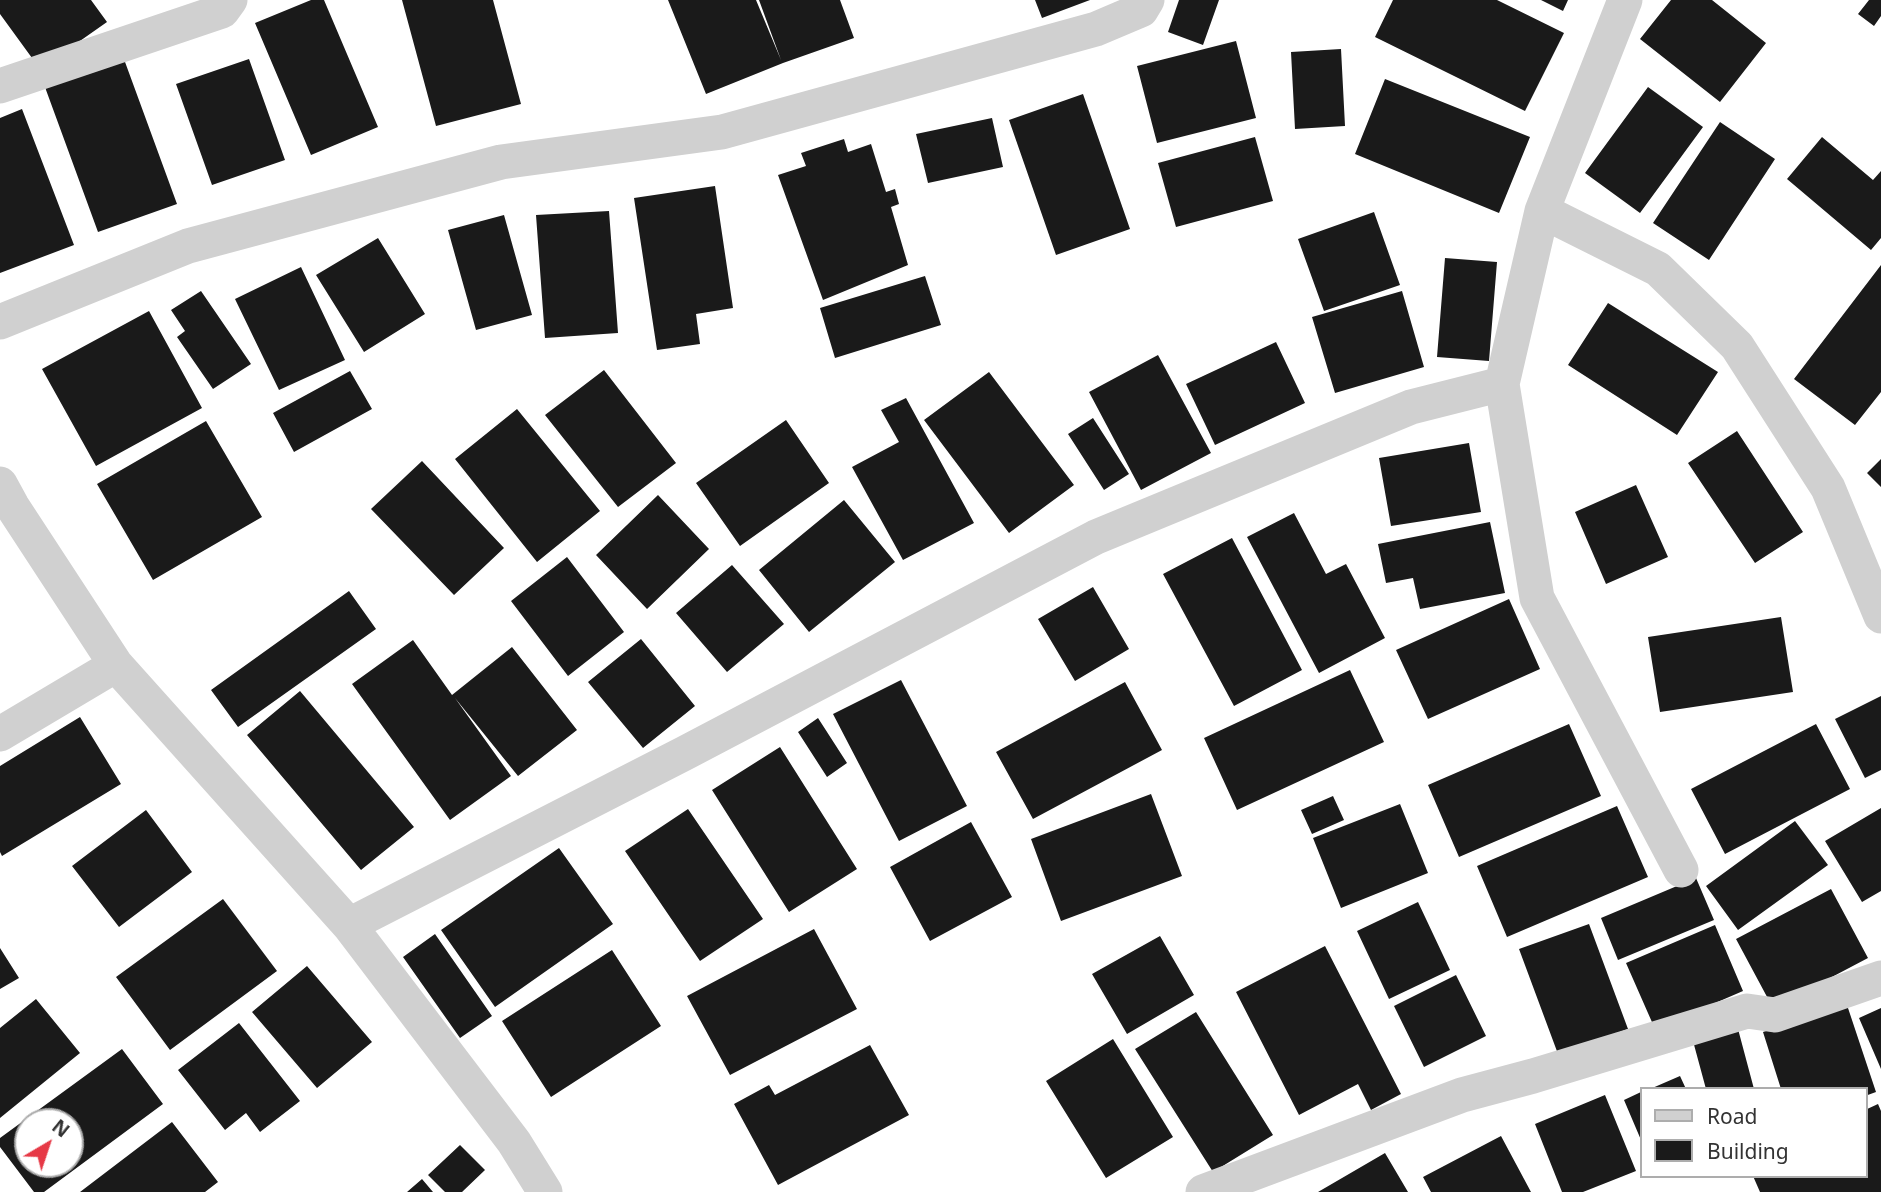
<!DOCTYPE html>
<style>
body{margin:0}
#map{position:relative;width:1881px;height:1192px;overflow:hidden;background:#fff;font-family:"Noto Sans",sans-serif}
canvas{display:block}
.legend{position:absolute;left:1640px;top:1087px;width:228px;height:91px;box-sizing:border-box;background:#fff;border:2px solid #adadad;margin:0;padding:9px 12px;list-style:none;font-size:21px;color:#333}
.legend li{display:flex;align-items:center;gap:14px;height:35px}
.legend b{width:35px;border:2px solid #adadad}
.north{position:absolute;left:14px;top:1108px;width:70px;height:70px;box-sizing:border-box;background:#fff;border:2px solid #adadad;border-radius:50%;rotate:39deg;font-size:19px;font-weight:700;line-height:28px;text-align:center;color:#333}
.north::after{content:'';display:block;margin:auto;width:24px;height:32px;background:#e63946;clip-path:polygon(50% 0,100% 100%,50% 72%,0 100%)}
</style>
<div id="map">
<canvas width="1881" height="1192"></canvas>
<ul class="legend">
<li><b style="height:9px;background:#d0d0d0"></b>Road</li>
<li><b style="height:19px;background:#1a1a1a"></b>Building</li>
</ul>
<div class="north">N</div>
</div>
<script>
const g = document.querySelector('canvas').getContext('2d');
g.lineJoin = 'round';
function fill(path, color) {
  g.fillStyle = color;
  g.fill(path, 'evenodd');
}
function toPath(rows) {
  const path = new Path2D();
  for (const r of rows) {
    path.moveTo(r[0], r[1]);
    for (let i = 2; i < r.length; i += 2) path.lineTo(r[i], r[i + 1]);
  }
  return path;
}
function stroke(path, color, width, dash) {
  g.strokeStyle = color;
  g.lineWidth = width;
  g.lineCap = dash ? 'butt' : 'round';
  g.setLineDash(dash || []);
  g.stroke(path);
}
const building = toPath([
 [0,0,91,0,107,22,40,69,0,14],
 [311,0,324,0,378,127,311,155,255,23],
 [402,0,493,0,521,104,436,126],
 [668,0,756,0,781,60,759,0,840,0,854,38,783,63,706,94],
 [1035,0,1090,0,1042,18],
 [1179,0,1219,0,1203,45,1168,32],
 [1393,0,1497,0,1564,33,1525,111,1375,37],
 [1541,0,1568,0,1563,11],
 [1671,0,1712,0,1766,43,1720,102,1640,39],
 [1869,0,1881,0,1881,16,1874,26,1858,14],
 [1236,41,1256,118,1157,143,1137,66],
 [1341,49,1345,126,1295,129,1291,52],
 [121,51,177,204,98,232,42,79],
 [249,59,285,160,212,185,176,84],
 [1385,79,1530,137,1499,213,1355,154],
 [1648,87,1703,127,1640,213,1585,173],
 [1083,94,1130,229,1056,255,1009,120],
 [22,109,74,245,0,273,0,118],
 [992,118,1003,167,928,183,916,134],
 [1720,122,1775,159,1709,260,1653,223],
 [1255,137,1273,201,1176,227,1158,163],
 [1822,137,1873,180,1881,171,1881,238,1871,250,1787,179],
 [844,139,848,152,871,144,886,192,895,189,899,204,891,207,908,265,823,300,778,175,806,166,801,153],
 [715,186,733,308,696,314,700,344,657,350,634,198],
 [609,211,618,333,545,338,536,215],
 [1374,212,1400,285,1324,311,1298,239],
 [504,215,532,315,476,330,448,230],
 [378,238,425,314,364,352,316,275],
 [1445,258,1497,262,1489,361,1437,357],
 [1881,265,1881,392,1855,425,1794,379],
 [301,267,345,360,279,390,235,299],
 [925,276,941,325,835,358,820,308],
 [201,291,251,364,213,389,177,337,185,331,171,310],
 [1402,291,1424,367,1335,393,1312,317],
 [1608,303,1718,372,1677,435,1568,365],
 [149,311,202,408,96,466,42,369],
 [1276,342,1305,403,1215,445,1186,384],
 [1158,355,1211,453,1141,490,1089,392],
 [604,370,676,463,618,507,545,415],
 [350,371,372,409,294,452,273,413],
 [989,372,1074,485,1009,533,924,420],
 [906,398,974,523,903,560,852,467,899,442,881,410],
 [517,409,600,511,537,562,455,459],
 [1093,418,1129,474,1104,490,1068,434],
 [786,420,829,483,740,546,696,483],
 [206,421,262,517,153,580,97,484],
 [1737,431,1803,532,1755,563,1688,463],
 [1469,443,1481,512,1391,526,1379,458],
 [1881,459,1881,487,1867,473],
 [422,461,504,548,454,595,371,509],
 [1636,485,1668,557,1606,584,1575,512],
 [658,495,709,549,647,609,596,555],
 [844,500,895,562,809,632,759,570],
 [1294,513,1326,574,1346,564,1385,638,1319,673,1247,537],
 [1490,522,1505,593,1420,609,1413,578,1386,583,1378,544],
 [1232,538,1302,670,1234,706,1163,574],
 [567,557,624,632,568,676,511,601],
 [732,565,784,624,727,672,676,613],
 [1093,587,1129,649,1075,681,1038,619],
 [349,591,376,629,238,727,211,690],
 [1509,599,1540,669,1428,719,1396,650],
 [1781,617,1793,692,1660,712,1648,637],
 [641,639,695,706,643,748,588,682],
 [413,640,452,695,512,647,577,730,518,776,455,698,511,776,450,820,352,684],
 [1350,670,1384,742,1237,810,1204,738],
 [901,680,967,806,899,841,833,714],
 [1125,682,1162,750,1033,819,996,752],
 [300,691,414,827,361,870,247,735],
 [1881,696,1881,770,1865,778,1835,719],
 [80,717,121,784,2,856,0,852,0,766],
 [818,718,847,763,827,777,798,732],
 [1569,724,1601,796,1459,857,1428,785],
 [1816,724,1850,789,1725,854,1691,789],
 [780,747,857,869,789,912,712,790],
 [1151,794,1182,876,1061,921,1031,839],
 [1333,796,1344,820,1312,834,1301,810],
 [1400,804,1428,873,1341,908,1313,838],
 [1617,806,1648,877,1507,937,1477,866],
 [1881,808,1881,891,1862,902,1825,841],
 [688,809,763,919,700,961,625,851],
 [146,810,192,872,119,927,72,866],
 [1795,821,1828,865,1738,930,1706,886],
 [971,822,1012,897,930,941,890,867],
 [559,848,613,924,495,1007,441,930],
 [1696,878,1714,920,1618,960,1601,918],
 [1831,889,1868,958,1773,1008,1736,939],
 [223,899,277,971,170,1050,116,977],
 [1418,902,1450,970,1389,999,1357,931],
 [1589,924,1628,1029,1558,1054,1519,949],
 [1715,925,1743,991,1655,1029,1626,963],
 [814,929,857,1009,730,1075,687,996],
 [435,934,492,1016,460,1038,403,957],
 [1160,936,1194,995,1127,1034,1092,974],
 [1325,946,1401,1094,1371,1110,1358,1084,1299,1115,1236,992],
 [0,948,19,978,0,989],
 [612,950,661,1026,551,1097,502,1021],
 [307,966,372,1042,317,1088,252,1012],
 [1456,975,1486,1036,1424,1067,1394,1006],
 [36,999,80,1053,0,1118,0,1028],
 [1847,1005,1876,1092,1865,1096,1865,1089,1781,1089,1763,1032],
 [1881,1008,1881,1069,1859,1018],
 [1196,1012,1273,1135,1213,1172,1135,1049],
 [239,1023,300,1101,260,1132,246,1113,225,1130,178,1070],
 [1738,1029,1754,1089,1706,1089,1693,1041],
 [1113,1039,1173,1137,1106,1178,1046,1081],
 [870,1045,909,1115,778,1185,734,1104,769,1085,775,1095],
 [122,1049,163,1104,44,1192,34,1192,0,1147,0,1138],
 [28,1122,70,1122,70,1164,28,1164],
 [1680,1076,1686,1089,1650,1089],
 [1641,1092,1641,1140,1624,1100],
 [1605,1095,1636,1171,1583,1192,1562,1192,1535,1124],
 [1878,1104,1881,1111,1881,1192,1760,1192,1753,1176,1865,1176,1865,1110],
 [172,1122,218,1182,205,1192,80,1192],
 [1501,1136,1531,1192,1431,1192,1423,1177],
 [460,1145,485,1170,462,1192,445,1192,428,1175],
 [1385,1153,1408,1192,1318,1192],
 [422,1179,433,1192,407,1192]
]);
const minor = toPath([
 [1625,0,1542,211,1502,384,1537,598,1681,870],
 [0,86,222,11,230,0],
 [1542,211,1658,269,1737,346,1828,488,1881,616],
 [0,322,188,246,501,162,722,132,1096,29,1141,10,1147,0],
 [0,484,12,506,116,665,349,925,514,1142,545,1192],
 [0,734,116,665],
 [349,925,685,753,1096,537,1411,407,1502,384],
 [1203,1192,1462,1095,1533,1076,1747,1011,1775,1015,1881,978]
]);
fill(building, '#1a1a1a');
stroke(minor, '#d0d0d0', 35);
</script>
